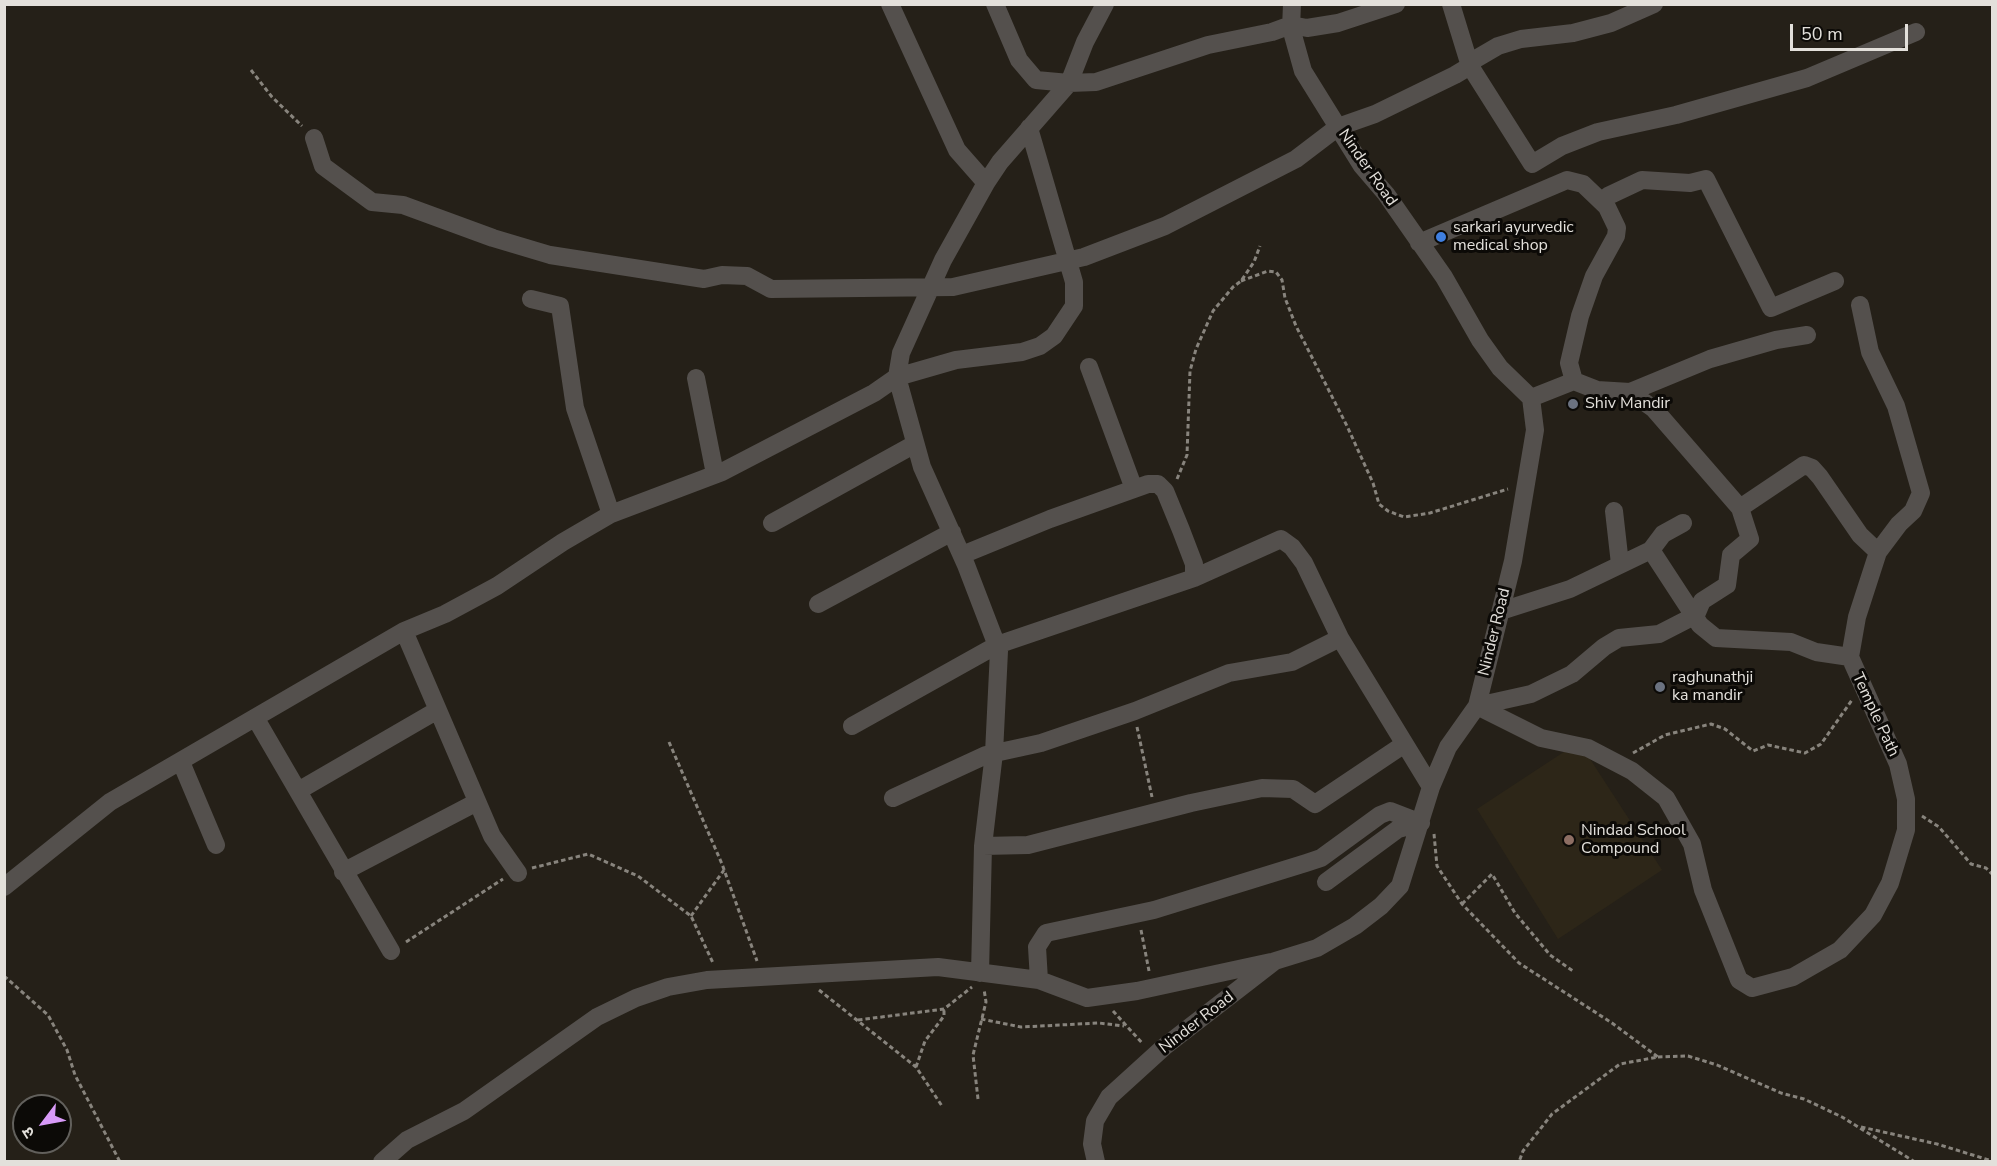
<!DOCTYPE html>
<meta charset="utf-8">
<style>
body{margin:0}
#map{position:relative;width:1997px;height:1166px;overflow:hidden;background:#252018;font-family:"Nunito Sans","Noto Sans Devanagari",sans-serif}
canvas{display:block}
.frame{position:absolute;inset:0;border:6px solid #e3e0db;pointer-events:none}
.north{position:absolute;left:12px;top:1094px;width:60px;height:60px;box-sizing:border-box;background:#0c0a07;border:2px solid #62605c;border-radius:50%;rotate:238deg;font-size:16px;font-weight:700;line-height:24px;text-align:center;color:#e3e0db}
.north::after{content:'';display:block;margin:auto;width:21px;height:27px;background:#d89af8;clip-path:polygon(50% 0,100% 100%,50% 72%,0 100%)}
.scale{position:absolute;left:1790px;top:24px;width:118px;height:27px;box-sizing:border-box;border:3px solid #e3e0db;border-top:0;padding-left:8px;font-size:18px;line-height:21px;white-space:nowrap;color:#e3e0db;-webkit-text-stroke:4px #0c0a07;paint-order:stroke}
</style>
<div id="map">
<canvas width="1997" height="1166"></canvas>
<div class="frame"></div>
<div class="north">उ</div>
<div class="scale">50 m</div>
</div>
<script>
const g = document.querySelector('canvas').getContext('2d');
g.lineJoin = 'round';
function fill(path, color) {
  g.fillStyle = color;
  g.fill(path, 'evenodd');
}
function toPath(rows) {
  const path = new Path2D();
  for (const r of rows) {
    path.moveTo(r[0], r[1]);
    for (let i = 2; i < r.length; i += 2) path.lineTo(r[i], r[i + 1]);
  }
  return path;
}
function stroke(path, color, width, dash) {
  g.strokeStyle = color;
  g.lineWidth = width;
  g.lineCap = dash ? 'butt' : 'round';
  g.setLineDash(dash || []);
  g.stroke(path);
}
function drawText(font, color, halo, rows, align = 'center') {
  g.font = font + ' "Nunito Sans",sans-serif';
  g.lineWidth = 6;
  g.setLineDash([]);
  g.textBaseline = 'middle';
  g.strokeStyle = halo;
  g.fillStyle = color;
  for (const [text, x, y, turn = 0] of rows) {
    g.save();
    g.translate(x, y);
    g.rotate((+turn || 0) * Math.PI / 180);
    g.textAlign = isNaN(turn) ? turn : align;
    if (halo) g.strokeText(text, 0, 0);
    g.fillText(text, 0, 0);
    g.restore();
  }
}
const built = toPath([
 [1579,742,1662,870,1558,939,1477,809]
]);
const path = toPath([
 [251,70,272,97,302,126],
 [1241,281,1268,271,1276,272,1282,280,1285,298,1296,326,1347,426,1373,483,1379,504,1388,511,1404,517,1430,513,1508,489],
 [1177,479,1187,455,1190,371,1196,349,1213,311,1233,287,1241,281,1254,262,1260,246],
 [1137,727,1152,797],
 [669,742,722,864,757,961],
 [1633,753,1665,735,1711,724,1725,729,1753,751,1768,745,1805,753,1821,744,1852,700],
 [1922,816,1939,827,1971,864,1986,868,1992,874],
 [1434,834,1437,866,1462,904,1519,963,1612,1023,1658,1057,1620,1064,1552,1114,1523,1151,1519,1162],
 [532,868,588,854,638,876,691,916,713,963],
 [1462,904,1492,874,1515,913,1550,955,1573,971],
 [691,916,724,870],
 [1141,930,1149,971],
 [406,942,503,879],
 [4,976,48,1015,67,1050,75,1075,120,1162],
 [819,990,916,1067,942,1106],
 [1113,1011,1143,1044],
 [981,1019,1021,1027,1099,1023,1124,1026],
 [858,1020,944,1009,972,987],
 [1658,1057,1688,1056,1717,1065,1781,1093,1804,1099,1842,1117,1915,1162],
 [916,1067,925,1041,944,1016,944,1009],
 [978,1099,973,1055,986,1002,984,989],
 [1861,1127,1937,1144,1992,1161]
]);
const minor = toPath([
 [890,4,957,150,986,183],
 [995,4,1019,60,1036,80,1069,83,1096,82,1208,45,1272,32,1291,25,1307,28,1338,23,1396,4],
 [1451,4,1470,66,1532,164,1562,146,1598,132,1676,115,1807,78,1916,32],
 [314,138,323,166,372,202,403,205,493,238,550,255,704,279,722,275,747,276,771,289,953,287,1084,257,1165,226,1296,159,1338,127,1375,114,1455,75,1470,66,1474,60,1498,46,1521,39,1573,33,1611,23,1654,4],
 [1419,243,1567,180,1583,184,1606,206],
 [531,299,560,306,575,408,611,514],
 [1089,367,1134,489],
 [696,378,715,474],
 [1574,381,1569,363,1580,316,1594,276,1616,236,1617,228,1605,203,1608,196,1642,180,1690,183,1706,179,1771,308,1835,281],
 [1630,392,1654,409,1740,508,1804,465,1812,468,1820,477,1860,535,1878,552],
 [1531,398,1574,381,1597,390,1630,392,1710,359,1776,340,1807,335],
 [1614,511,1620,564],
 [772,523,915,444],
 [1651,550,1663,534,1683,523],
 [962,555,1050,519,1148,484,1158,484,1165,491,1181,530,1194,564,1194,578],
 [818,604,952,532],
 [1501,611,1570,589,1651,550,1700,625,1716,638,1791,642,1816,652,1850,657],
 [404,631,492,836,518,873],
 [1477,706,1541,738,1588,748,1632,771,1666,798,1692,844,1703,890,1739,980,1752,988,1793,977,1840,950,1873,915,1890,883,1906,830,1906,799,1898,764,1850,657,1857,617,1878,552,1899,524,1913,511,1921,493,1896,406,1870,352,1860,305],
 [1477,706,1531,694,1572,674,1604,647,1619,638,1659,634,1696,615,1702,601,1727,585,1731,555,1750,539,1740,508],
 [256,719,391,951],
 [852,726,997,645,1194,578,1281,539,1292,547,1304,563,1340,638],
 [181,762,216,845],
 [298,791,436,711],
 [893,798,986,755,1041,743,1135,711,1229,673,1292,662,1340,638,1431,787],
 [983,846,1028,845,1191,803,1262,788,1293,789,1315,804,1403,745],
 [343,872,477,802],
 [1326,882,1398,829,1421,823],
 [4,887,110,802,404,631,445,614,497,586,563,542,611,514,722,472,874,393,897,377,956,360,1022,352,1040,346,1054,336,1074,306,1074,282,1029,128],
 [980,973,983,846,994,753,999,651,966,565,922,467,897,377,901,353,943,260,986,183,1000,162,1069,83,1085,42,1105,4],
 [1039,980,1037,947,1046,933,1154,910,1306,863,1321,858,1380,815,1390,811,1421,823],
 [382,1162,407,1140,464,1111,597,1017,636,998,668,987,707,980,938,967,1039,980,1087,998,1137,991,1271,962],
 [1096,1162,1092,1144,1095,1121,1109,1097,1164,1047,1275,961,1317,948,1355,926,1381,906,1400,886,1431,787,1448,747,1477,706,1513,561,1535,430,1531,398,1500,368,1480,340,1444,277,1386,194,1362,166,1303,71,1291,28,1292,4]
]);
const markers = [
 [1441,237,6,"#3f7fe0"],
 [1573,404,6,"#6b7280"],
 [1660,687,6,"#6b7280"],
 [1569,840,6,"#8d6e63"]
];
const streetNames = [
 ["Ninder Road",1367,168,55],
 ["Ninder Road",1495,632,-76],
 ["Temple Path",1875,715,65],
 ["Ninder Road",1197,1023,-38]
];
const poiNames = [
 ["sarkari ayurvedic",1453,228],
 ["medical shop",1453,246],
 ["Shiv Mandir",1585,404],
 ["raghunathji",1672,678],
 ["ka mandir",1672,696],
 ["Nindad School",1581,831],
 ["Compound",1581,849]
];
fill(built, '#2d2618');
stroke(path, '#88847d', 3, [4.5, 3]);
stroke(minor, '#54504d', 18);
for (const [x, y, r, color] of markers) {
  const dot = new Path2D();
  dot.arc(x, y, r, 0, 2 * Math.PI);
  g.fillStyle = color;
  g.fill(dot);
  stroke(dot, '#0c0a07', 2);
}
drawText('16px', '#e3e0db', '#0c0a07', streetNames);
drawText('16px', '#e3e0db', '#0c0a07', poiNames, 'left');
</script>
